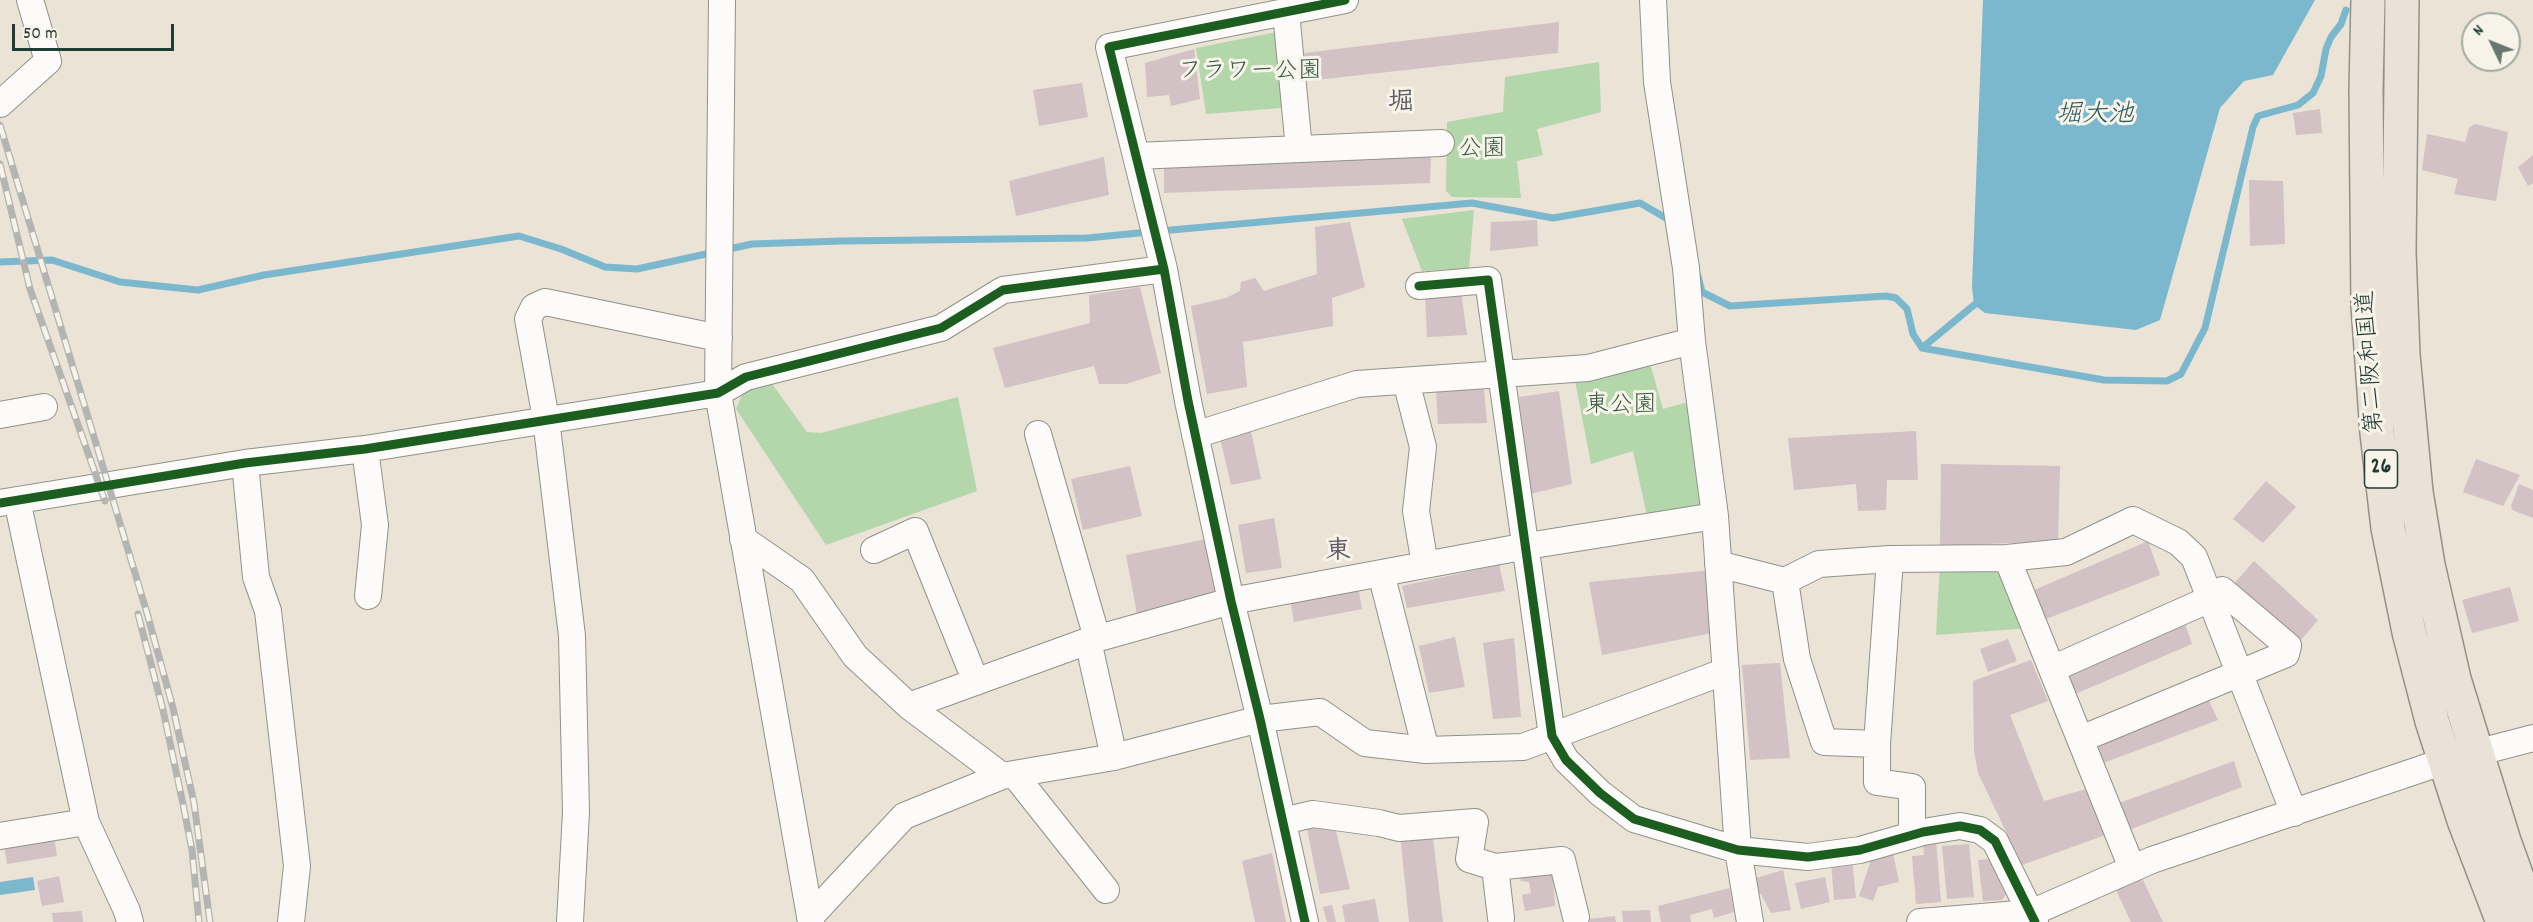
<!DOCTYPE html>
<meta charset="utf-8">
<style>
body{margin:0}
#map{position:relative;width:2533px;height:922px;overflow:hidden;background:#eae3d6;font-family:Dekko,sans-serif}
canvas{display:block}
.north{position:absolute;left:2461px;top:12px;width:60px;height:60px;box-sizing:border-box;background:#f7f3e8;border:2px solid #a1aaa0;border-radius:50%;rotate:313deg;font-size:16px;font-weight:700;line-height:24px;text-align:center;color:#1f3d34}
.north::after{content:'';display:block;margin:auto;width:21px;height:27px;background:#66776d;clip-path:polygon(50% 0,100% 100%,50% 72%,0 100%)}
.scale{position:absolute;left:12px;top:24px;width:162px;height:27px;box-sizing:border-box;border:3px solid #1f3d34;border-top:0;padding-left:8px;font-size:18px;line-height:21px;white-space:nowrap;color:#1f3d34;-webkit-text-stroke:4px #f7f3e8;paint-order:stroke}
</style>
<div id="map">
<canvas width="2533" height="922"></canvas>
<div class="north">N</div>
<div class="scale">50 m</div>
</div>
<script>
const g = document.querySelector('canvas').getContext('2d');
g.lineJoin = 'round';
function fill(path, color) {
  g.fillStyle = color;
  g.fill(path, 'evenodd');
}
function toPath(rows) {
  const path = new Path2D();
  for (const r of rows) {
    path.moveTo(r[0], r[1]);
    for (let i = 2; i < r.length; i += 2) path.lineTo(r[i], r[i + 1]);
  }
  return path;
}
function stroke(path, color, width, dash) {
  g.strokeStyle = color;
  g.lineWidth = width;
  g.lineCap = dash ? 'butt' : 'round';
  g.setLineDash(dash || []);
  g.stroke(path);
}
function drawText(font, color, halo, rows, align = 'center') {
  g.font = font + ' Dekko,"Klee One",sans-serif';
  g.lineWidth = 6;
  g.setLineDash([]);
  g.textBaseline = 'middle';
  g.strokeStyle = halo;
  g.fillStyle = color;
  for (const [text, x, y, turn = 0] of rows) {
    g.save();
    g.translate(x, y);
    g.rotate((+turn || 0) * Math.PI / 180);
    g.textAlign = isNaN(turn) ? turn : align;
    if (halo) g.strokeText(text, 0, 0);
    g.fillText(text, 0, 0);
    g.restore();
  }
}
const green = toPath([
 [1287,30,1294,107,1206,114,1196,48],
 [1599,62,1601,112,1537,129,1543,155,1517,161,1521,198,1452,197,1446,191,1447,122,1503,112,1505,77],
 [1474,210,1469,268,1422,271,1402,219],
 [1647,353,1663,409,1699,399,1715,516,1650,530,1633,451,1591,464,1573,370],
 [770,381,807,432,821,433,958,397,977,491,826,545,736,409,744,390],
 [2007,558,2032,628,1936,635,1940,562]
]);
const water = toPath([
 [1983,0,2315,0,2273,75,2244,81,2220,108,2160,320,2136,330,1985,313,1974,305,1972,287],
 [33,877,35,890,0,895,0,882]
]);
const stream = toPath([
 [1160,231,1472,203,1553,218,1640,203,1671,221],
 [0,262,52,260,120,282,198,290,264,275,519,236,561,249,605,267,637,269,752,244,841,241,1087,238,1149,232],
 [1698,276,1702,292,1730,306,1886,296,1896,298,1907,309,1913,334,1922,348,1974,305],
 [1922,348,2104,380,2167,381,2181,374,2205,328,2253,127,2258,116,2298,105,2313,93,2321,76,2326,49,2331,37,2341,24,2346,10]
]);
const building = toPath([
 [1559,22,1558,53,1298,82,1296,54],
 [1194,49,1200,99,1171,106,1169,95,1147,97,1145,63],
 [1082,83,1088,117,1039,126,1033,90],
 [2320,109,2322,133,2296,135,2293,113],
 [2475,124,2508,132,2496,201,2454,194,2458,179,2422,170,2427,134,2465,142,2469,128],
 [1431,155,1430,183,1164,193,1164,166],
 [2533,155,2533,183,2528,186,2518,167],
 [1104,157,1109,195,1016,216,1009,181],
 [2249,180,2283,181,2285,244,2250,246],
 [1537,220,1538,246,1490,251,1491,222],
 [1350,222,1365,287,1332,298,1333,326,1243,342,1247,387,1207,394,1191,306,1226,298,1240,291,1241,282,1255,278,1264,291,1317,274,1315,227],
 [1140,287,1161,373,1126,384,1099,384,1094,366,1005,388,993,348,1090,323,1089,295],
 [1461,291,1467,335,1427,337,1425,294],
 [1484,389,1487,423,1438,424,1436,391],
 [1559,391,1572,484,1530,494,1519,397],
 [1251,431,1261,479,1231,485,1220,438],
 [1916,431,1918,480,1887,480,1886,510,1858,511,1856,484,1794,490,1788,438],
 [2476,459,2520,475,2503,506,2463,492],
 [1941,464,2060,466,2058,541,1940,546],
 [1130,466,1142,516,1083,530,1071,479],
 [2266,481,2296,507,2263,543,2233,519],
 [2519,484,2533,490,2533,518,2512,510,2511,506],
 [1274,518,1282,568,1246,573,1238,525],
 [1212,538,1224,592,1137,614,1126,555],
 [2148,541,2160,575,2046,619,2032,591],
 [2254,561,2318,620,2301,640,2233,585],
 [1499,565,1505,591,1407,608,1402,586],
 [1713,570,1717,632,1602,655,1589,582],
 [1358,586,1362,609,1294,622,1290,599],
 [2510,587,2519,621,2472,633,2462,600],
 [2183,618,2192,644,2073,695,2065,669],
 [1455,637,1465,687,1429,693,1419,646],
 [1514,638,1521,717,1493,719,1483,643],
 [2008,639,2017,661,1988,672,1980,649],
 [2031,660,2048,701,2010,715,2044,801,2090,788,2111,833,2022,865,1978,773,1974,751,1973,681],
 [1780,663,1790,758,1750,760,1742,665],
 [2206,695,2218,720,2098,765,2087,741],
 [2234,761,2242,787,2126,831,2114,805],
 [1334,823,1350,889,1320,894,1307,829],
 [1432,830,1443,922,1409,922,1400,834],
 [54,836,57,856,7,864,4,844],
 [1936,840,1941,902,1916,904,1912,856,1924,855,1923,841],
 [1969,844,1974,897,1947,899,1942,846],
 [1892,848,1899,882,1878,887,1873,901,1859,896,1870,863,1869,853],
 [1272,853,1286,922,1255,922,1242,861],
 [1852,859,1856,898,1834,900,1831,861],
 [1990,859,2007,893,2002,900,1983,901,1978,860],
 [1552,866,1555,906,1525,911,1522,895,1531,893,1529,882,1521,881,1518,870],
 [1783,870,1791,910,1771,913,1761,894,1756,893,1753,879],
 [59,876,64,902,42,906,37,881],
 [1825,877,1830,902,1801,909,1795,883],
 [2142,878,2163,922,2131,922,2116,890],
 [1730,888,1734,912,1714,918,1712,909,1690,915,1691,922,1661,922,1658,906],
 [1375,899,1379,922,1345,922,1342,905],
 [1332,905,1336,922,1327,922,1323,907],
 [1650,910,1651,922,1623,922,1622,911],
 [82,911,83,922,53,922,52,913],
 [1615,916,1616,922,1590,922,1589,919]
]);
const minor = toPath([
 [722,0,718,393,811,922],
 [1653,0,1657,82,1686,268,1692,341,1715,516,1738,850,1750,922],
 [1286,12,1299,149],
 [0,104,48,61,30,0],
 [1136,156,1441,143],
 [1419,286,1488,280,1552,736,1566,760,1600,793,1634,819,1738,850,1808,857,1860,850,1923,832,1960,826,1980,830,1995,841,2035,922],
 [1406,381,1423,447,1416,511,1425,565],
 [0,415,44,407],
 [1038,434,1097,638],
 [1195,435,1357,384,1588,368,1692,341],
 [365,449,375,525,368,596],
 [245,463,256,577,268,611,297,866,291,922],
 [17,500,86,822],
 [0,503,245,463,365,449,718,393,746,377,941,328,1003,290,1164,269],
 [743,539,802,580,855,656,909,706,1002,776],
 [874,550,915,531,976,682],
 [2007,558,2132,868],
 [1890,559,1877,744,1877,782,1912,787,1912,835],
 [1718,564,1785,581,1819,564,1890,559,2007,558,2066,552,2133,520,2178,542,2194,557,2294,813],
 [1381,573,1426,750],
 [1785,581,1797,659,1824,742,1877,744],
 [1088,641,1114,757],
 [2052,669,2210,599,2222,590,2288,646,2286,654,2081,739],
 [909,706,1088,641,1231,601,1527,546,1715,516],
 [1014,774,1106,890],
 [1283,821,1313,814,1379,823,1399,828,1475,822,1469,859,1495,867,1562,860,1576,917],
 [0,836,86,822,127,911,130,922],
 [1495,867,1501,918],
 [810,917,904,816,1002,776,1114,757,1260,719,1320,712,1365,743,1426,750,1523,747,1726,671],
 [570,922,576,812,572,636,546,419,528,319,534,307,545,302,719,338],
 [1305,922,1260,719,1231,601,1188,401,1164,269,1109,47,1345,0],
 [1920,922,2031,913,2152,860,2445,761,2533,738]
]);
const highway = toPath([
 [2368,0,2366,90,2368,306,2377,433,2388,528,2409,632,2432,721,2464,820,2503,922],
 [2402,0,2399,252,2403,355,2416,492,2428,565,2454,679,2504,841,2533,922]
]);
const rail = toPath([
 [0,125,147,613,173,708,194,803,210,922],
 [0,164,30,289,105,501],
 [138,614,163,710,183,804,192,850,199,922]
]);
const cycleway = toPath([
 [1419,286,1488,280,1552,736,1566,760,1600,793,1634,819,1738,850,1808,857,1860,850,1923,832,1960,826,1980,830,1995,841,2035,922],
 [0,503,245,463,365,449,718,393,746,377,941,328,1003,290,1164,269],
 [1305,922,1260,719,1231,601,1188,401,1164,269,1109,47,1345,0]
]);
const shields = [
 [2381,469,33]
];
const shieldNames = [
 ["26",2381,469]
];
const parkNames = [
 ["フラワー公園",1250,74],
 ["公園",1482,152],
 ["東公園",1621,408]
];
const streetNames = [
 ["第二阪和国道",2373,362,-94]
];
const neighbourhoodNames = [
 ["堀",1401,105],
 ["東",1338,554]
];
const waterNames = [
 ["堀大池",2095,117]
];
fill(green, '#b3d6ab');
fill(water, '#7bb8cd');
stroke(stream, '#7bb8cd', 7);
fill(building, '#d2c1c5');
stroke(minor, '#90928a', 28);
stroke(highway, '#90928a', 36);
stroke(minor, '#fcfbf9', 26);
stroke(highway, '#ebe2d7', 33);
stroke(rail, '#b3b5b2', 7);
stroke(rail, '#f7f3e8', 4.5, [14]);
stroke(cycleway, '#1b5e20', 9);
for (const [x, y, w] of shields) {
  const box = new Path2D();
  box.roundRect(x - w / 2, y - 19, w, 38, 4.5);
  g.fillStyle = '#f7f3e8';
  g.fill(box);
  stroke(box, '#1f3d34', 1.5);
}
drawText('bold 22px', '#1f3d34', null, shieldNames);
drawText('24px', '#345a45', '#f7f3e8', parkNames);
drawText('24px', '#1f3d34', '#f7f3e8', streetNames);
drawText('bold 26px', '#5f5a64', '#f7f3e8', neighbourhoodNames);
drawText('italic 26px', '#2c5c61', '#f7f3e8', waterNames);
</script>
